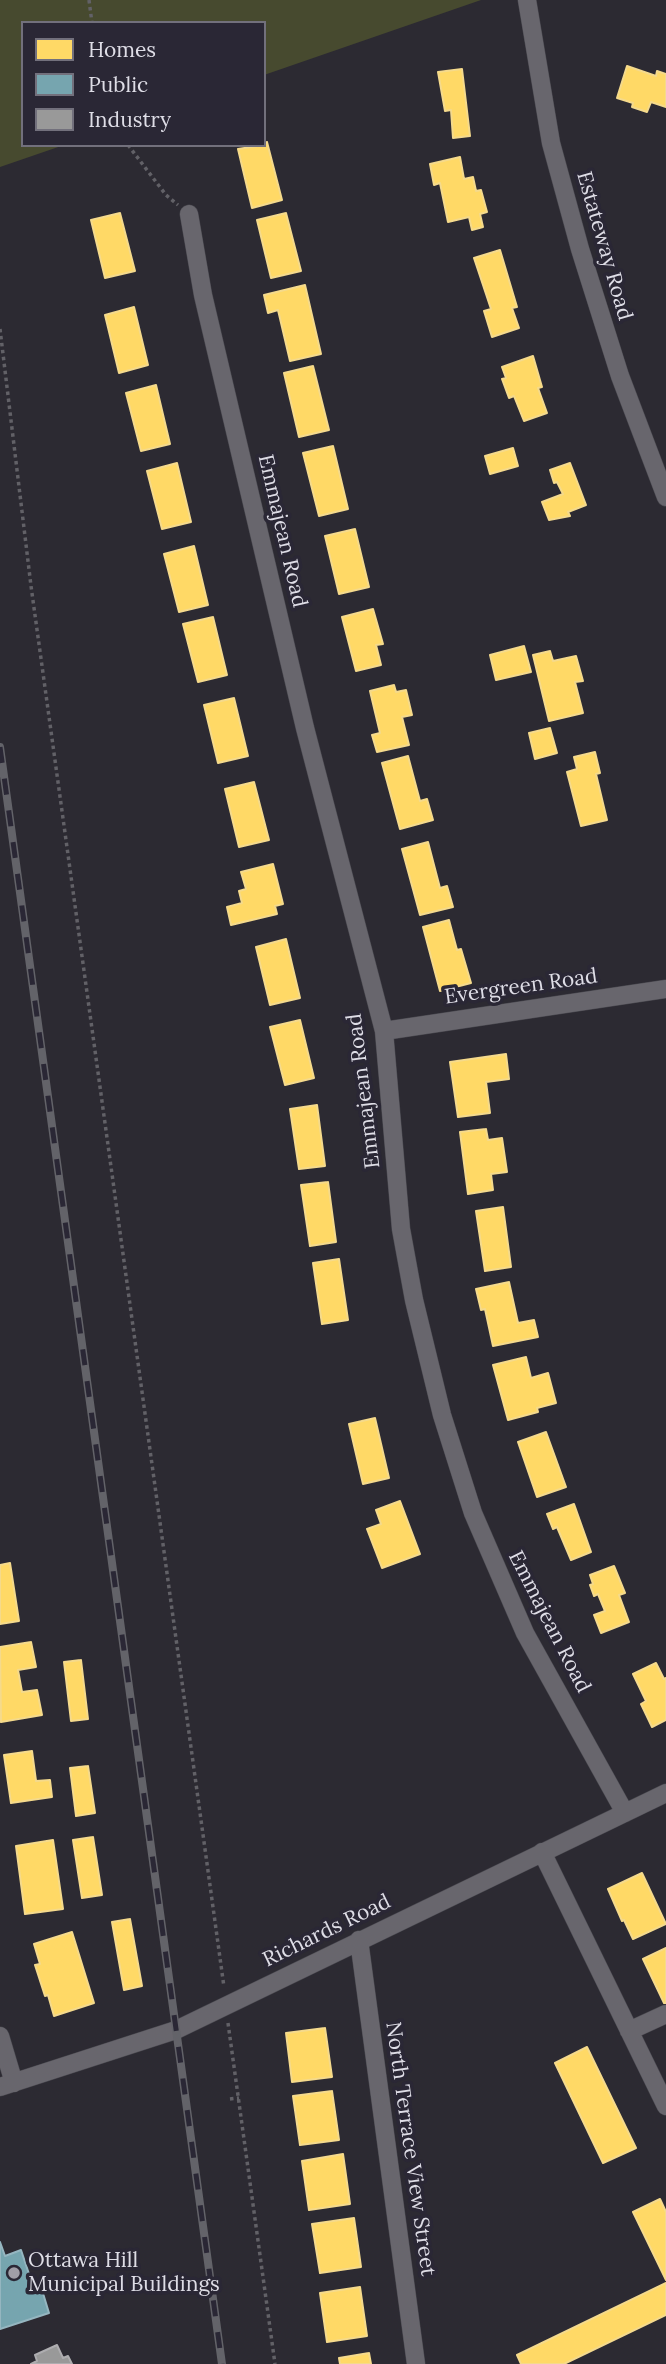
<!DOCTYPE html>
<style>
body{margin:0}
#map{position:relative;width:666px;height:2364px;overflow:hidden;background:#2c2a32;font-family:Lora,serif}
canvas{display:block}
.legend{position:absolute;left:21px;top:21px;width:245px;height:126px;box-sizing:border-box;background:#2a2735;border:2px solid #72707c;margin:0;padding:9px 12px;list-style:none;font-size:21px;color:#dedde6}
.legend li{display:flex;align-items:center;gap:14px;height:35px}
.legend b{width:35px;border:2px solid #72707c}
</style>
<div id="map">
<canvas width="666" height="2364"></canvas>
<ul class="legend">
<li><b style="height:19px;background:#ffd966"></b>Homes</li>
<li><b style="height:19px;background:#76a5af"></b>Public</li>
<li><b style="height:19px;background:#999"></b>Industry</li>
</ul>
</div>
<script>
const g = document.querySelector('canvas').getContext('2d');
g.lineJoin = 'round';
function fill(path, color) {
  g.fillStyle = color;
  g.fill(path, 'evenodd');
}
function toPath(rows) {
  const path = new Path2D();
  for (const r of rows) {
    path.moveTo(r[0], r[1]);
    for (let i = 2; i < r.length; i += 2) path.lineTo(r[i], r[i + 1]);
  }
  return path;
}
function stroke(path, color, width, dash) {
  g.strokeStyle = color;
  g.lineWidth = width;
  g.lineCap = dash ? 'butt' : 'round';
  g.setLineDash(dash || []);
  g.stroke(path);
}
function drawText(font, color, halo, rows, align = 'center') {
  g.font = font + ' Lora,serif';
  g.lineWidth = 7;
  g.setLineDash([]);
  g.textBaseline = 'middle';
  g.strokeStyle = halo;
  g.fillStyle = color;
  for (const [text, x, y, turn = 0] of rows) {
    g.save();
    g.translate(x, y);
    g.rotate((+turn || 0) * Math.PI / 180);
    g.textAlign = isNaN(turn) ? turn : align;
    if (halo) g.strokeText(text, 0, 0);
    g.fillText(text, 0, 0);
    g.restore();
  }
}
const green = toPath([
 [0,0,481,0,264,75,264,23,23,23,23,145,64,145,0,167]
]);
const homes = toPath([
 [627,66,656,76,657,71,666,74,666,107,651,102,647,112,632,107,633,103,617,98,627,66],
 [462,69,470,136,453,138,451,110,445,111,438,72,462,69],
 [267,142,282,200,252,208,238,149,264,145,267,142],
 [460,157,464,179,473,177,476,191,481,190,487,212,480,214,483,227,472,230,469,217,448,222,440,183,434,185,430,164,460,157],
 [120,213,135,271,105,278,91,220,120,213],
 [286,213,301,271,271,278,257,220,286,213],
 [500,250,517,307,512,308,519,328,492,337,484,311,491,309,474,258,500,250],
 [305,285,321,354,290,361,278,310,268,313,264,295,305,285],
 [134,307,148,365,119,373,105,315,134,307],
 [533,356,542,387,538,388,547,413,524,421,514,396,509,398,502,379,506,378,502,367,533,356],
 [313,366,329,430,299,437,284,373,313,366],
 [156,385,170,444,141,451,126,393,156,385],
 [333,446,348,509,319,516,303,453,333,446],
 [513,448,518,466,490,474,485,456,513,448],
 [177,463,191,522,162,529,147,471,177,463],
 [570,463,586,505,568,512,570,516,549,520,542,502,563,494,557,482,554,483,550,470,570,463],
 [355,529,369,587,339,594,325,536,355,529],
 [194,546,208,605,179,612,164,554,194,546],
 [373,609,383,644,376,645,381,665,356,671,342,617,373,609],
 [213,617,227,675,198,682,183,624,213,617],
 [524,646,531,672,496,680,490,655,524,646],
 [550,651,553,661,576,656,583,681,575,682,583,713,549,721,533,655,550,651],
 [394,685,396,692,406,690,412,715,402,717,409,745,377,752,372,735,380,733,370,691,394,685],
 [234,698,248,756,218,763,204,705,234,698],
 [550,728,557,753,535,759,529,733,550,728],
 [595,752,600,773,596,774,607,820,581,826,567,772,577,769,574,757,595,752],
 [408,756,420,801,427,799,433,820,400,829,382,763,408,756],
 [254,782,269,840,239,847,225,789,254,782],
 [428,842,440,888,447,886,453,907,420,915,402,849,428,842],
 [273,864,283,904,275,906,277,914,231,925,227,907,242,903,239,891,246,889,241,872,273,864],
 [449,920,457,950,461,949,471,983,440,991,423,927,449,920],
 [286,939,300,998,270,1005,256,947,286,939],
 [300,1020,314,1078,285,1085,270,1027,300,1020],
 [506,1054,509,1079,486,1082,490,1113,458,1117,450,1062,506,1054],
 [317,1105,325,1166,299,1169,290,1109,317,1105],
 [486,1129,488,1140,502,1138,507,1172,491,1174,493,1190,468,1194,460,1132,486,1129],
 [328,1182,336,1242,310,1246,301,1185,328,1182],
 [503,1207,511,1267,485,1271,476,1211,503,1207],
 [339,1259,348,1320,322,1324,313,1263,339,1259],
 [509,1282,518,1323,534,1320,538,1337,493,1346,485,1309,481,1310,476,1289,509,1282],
 [526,1357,531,1378,548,1373,556,1403,537,1408,538,1412,508,1420,493,1365,526,1357],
 [375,1418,389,1478,363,1484,349,1424,375,1418],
 [546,1432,566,1487,537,1497,518,1442,546,1432],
 [400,1501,420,1554,382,1568,367,1529,381,1524,376,1510,400,1501],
 [574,1504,591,1552,571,1560,557,1527,553,1529,547,1514,574,1504],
 [10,1563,19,1621,0,1624,0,1565,10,1563],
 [614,1566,625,1593,619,1595,629,1622,601,1633,594,1615,605,1611,598,1594,594,1596,590,1585,593,1584,590,1575,614,1566],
 [31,1642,36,1667,18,1670,22,1692,37,1690,42,1715,1,1722,0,1647,31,1642],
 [81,1660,88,1719,71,1721,64,1662,81,1660],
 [656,1663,664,1679,666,1678,666,1720,652,1727,641,1704,646,1701,633,1674,656,1663],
 [32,1751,36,1781,50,1780,52,1797,11,1803,4,1755,32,1751],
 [88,1766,95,1813,76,1816,70,1768,88,1766],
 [93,1837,102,1895,82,1898,73,1840,93,1837],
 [53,1840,63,1909,25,1914,16,1846,53,1840],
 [642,1873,666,1924,633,1939,624,1920,622,1921,608,1889,642,1873],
 [130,1919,142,1986,124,1990,112,1922,130,1919],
 [72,1932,94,2003,54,2016,48,1995,45,1996,35,1965,40,1964,34,1944,72,1932],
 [666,1948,666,2003,664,2003,643,1959,666,1948],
 [325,2028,332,2077,292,2082,286,2033,325,2028],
 [587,2047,636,2148,603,2163,555,2063,587,2047],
 [332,2091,339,2140,300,2145,293,2096,332,2091],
 [343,2154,350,2204,309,2210,302,2161,343,2154],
 [660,2199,666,2212,666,2280,633,2212,660,2199],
 [354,2218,361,2267,320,2273,312,2224,354,2218],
 [666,2283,666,2315,564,2364,521,2364,517,2355,666,2283],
 [360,2287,367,2336,327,2342,320,2293,360,2287],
 [369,2353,371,2364,340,2364,339,2358,369,2353]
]);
const public = toPath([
 [0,2242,5,2256,21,2250,35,2292,42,2290,49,2313,0,2329,0,2242]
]);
const industry = toPath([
 [57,2345,63,2358,68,2356,72,2364,31,2364,37,2361,35,2355,57,2345]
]);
const path = toPath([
 [89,0,92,23],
 [128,145,166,195,178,205],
 [0,329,31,586,224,1987],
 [228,2023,275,2364],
 [230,2099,239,2098]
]);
const minor = toPath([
 [527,0,551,143,580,249,620,376,666,497],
 [189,214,203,295,305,728,384,1031,401,1229,414,1300,442,1415,473,1513,525,1633,625,1813],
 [384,1031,666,989],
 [542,1852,666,2106],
 [359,1940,416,2364],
 [629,2031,666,2014],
 [0,2036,14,2083],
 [0,2087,176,2030,666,1793]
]);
const rail = toPath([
 [0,747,222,2364]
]);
const markers = [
 [14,2273,7,"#a09ea7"]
];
const streetNames = [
 ["Estateway Road",604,246,74],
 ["Emmajean Road",282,531,77],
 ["Evergreen Road",521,987,-8],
 ["Emmajean Road",364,1091,-97],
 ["Emmajean Road",549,1622,63],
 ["Richards Road",327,1931,-26],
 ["North Terrace View Street",410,2149,82]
];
const poiNames = [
 ["Ottawa Hill",28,2261],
 ["Municipal Buildings",28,2285]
];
fill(green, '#474a2f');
fill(homes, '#ffd966');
stroke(homes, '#f5da8c', 2);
fill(public, '#76a5af');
stroke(public, '#95b6c0', 2);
fill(industry, '#999');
stroke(industry, '#aeadb0', 2);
stroke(minor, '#49484f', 19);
stroke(path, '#626167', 3.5, [3.5, 3.5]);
stroke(minor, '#68666d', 18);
stroke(rail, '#636369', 8);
stroke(rail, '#2a2735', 5, [16]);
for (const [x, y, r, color] of markers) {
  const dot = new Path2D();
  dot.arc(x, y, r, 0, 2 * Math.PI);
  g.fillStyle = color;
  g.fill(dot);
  stroke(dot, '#2a2735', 2.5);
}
drawText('21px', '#dedde6', '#2a2735', streetNames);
drawText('21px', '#dedde6', '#2a2735', poiNames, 'left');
</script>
